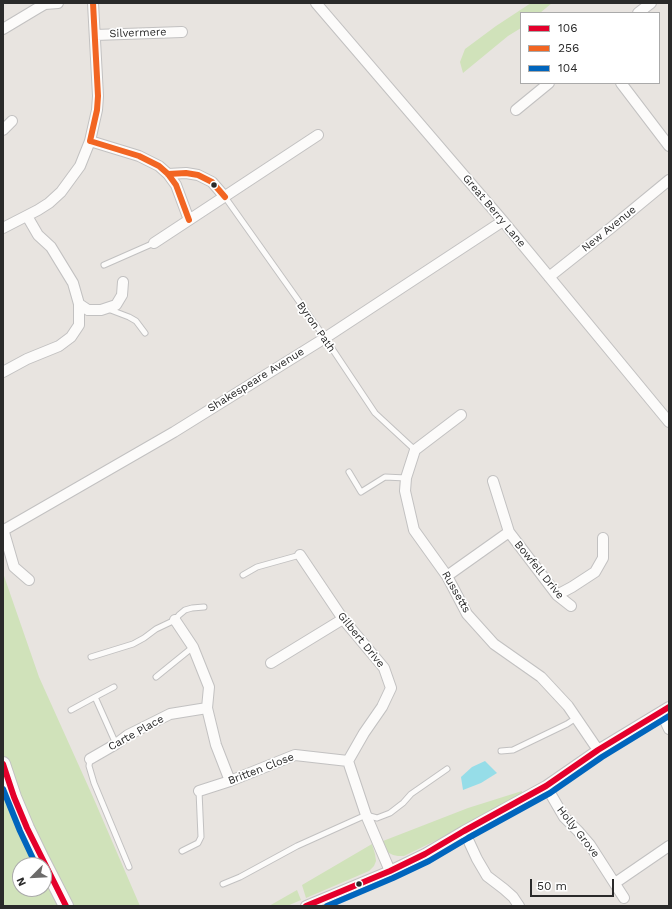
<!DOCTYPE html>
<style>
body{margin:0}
#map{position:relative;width:672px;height:909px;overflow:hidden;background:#e8e4e0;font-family:"Work Sans",sans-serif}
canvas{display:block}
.frame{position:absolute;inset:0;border:4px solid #2a2a2a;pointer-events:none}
.legend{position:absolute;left:520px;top:12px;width:140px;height:72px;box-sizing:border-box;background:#fff;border:1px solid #aaa;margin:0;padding:5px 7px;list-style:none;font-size:12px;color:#2a2a2a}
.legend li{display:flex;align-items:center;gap:8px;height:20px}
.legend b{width:20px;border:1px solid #aaa}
.north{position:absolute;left:12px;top:857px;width:40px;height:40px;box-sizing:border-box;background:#fff;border:1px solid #aaa;border-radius:50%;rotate:246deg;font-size:11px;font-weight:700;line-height:16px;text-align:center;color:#2a2a2a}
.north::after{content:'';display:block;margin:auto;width:14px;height:18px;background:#6c6b6a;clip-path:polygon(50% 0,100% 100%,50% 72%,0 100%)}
.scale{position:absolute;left:530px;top:879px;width:84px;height:18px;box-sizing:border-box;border:2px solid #2a2a2a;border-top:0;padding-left:5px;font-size:12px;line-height:14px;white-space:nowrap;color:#2a2a2a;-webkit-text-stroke:3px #fff;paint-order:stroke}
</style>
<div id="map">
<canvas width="672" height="909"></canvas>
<div class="frame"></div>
<ul class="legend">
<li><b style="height:5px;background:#e4002b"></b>106</li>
<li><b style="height:5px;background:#f26522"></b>256</li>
<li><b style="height:5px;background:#0065bd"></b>104</li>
</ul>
<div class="north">N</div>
<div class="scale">50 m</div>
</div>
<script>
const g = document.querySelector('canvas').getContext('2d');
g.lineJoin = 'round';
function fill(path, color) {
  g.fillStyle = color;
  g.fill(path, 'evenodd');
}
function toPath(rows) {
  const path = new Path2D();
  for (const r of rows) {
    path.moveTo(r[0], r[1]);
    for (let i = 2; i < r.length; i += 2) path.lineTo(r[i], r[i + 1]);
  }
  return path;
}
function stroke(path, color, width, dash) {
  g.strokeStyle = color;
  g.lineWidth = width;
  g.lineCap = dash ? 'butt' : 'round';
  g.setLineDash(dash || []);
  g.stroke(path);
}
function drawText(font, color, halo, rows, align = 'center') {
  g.font = font + ' "Work Sans",sans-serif';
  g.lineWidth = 3.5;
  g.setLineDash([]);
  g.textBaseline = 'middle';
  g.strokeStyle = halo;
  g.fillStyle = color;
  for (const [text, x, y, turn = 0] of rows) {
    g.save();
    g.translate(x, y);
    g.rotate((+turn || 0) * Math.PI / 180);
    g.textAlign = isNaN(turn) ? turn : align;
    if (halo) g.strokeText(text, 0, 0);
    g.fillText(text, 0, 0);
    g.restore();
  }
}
const green = toPath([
 [531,3,552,3,540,13,521,13,521,28,508,36,463,73,460,62,465,49,496,26],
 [3,573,39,677,93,797,140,906,3,906],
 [20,865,44,865,44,889,20,889],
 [522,791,522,795,507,806,404,856,398,856,393,855,387,852,384,846,383,841,468,808],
 [372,844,375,854,376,861,374,866,369,871,306,898,302,885],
 [297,890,301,900,287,906,269,906]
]);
const water = toPath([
 [485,761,497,773,481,783,463,790,461,777,472,767]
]);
const lane = toPath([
 [225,197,325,338,375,413,415,450],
 [104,265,154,243],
 [108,309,129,317,136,321,145,333],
 [349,472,361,492,385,477,406,478],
 [243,575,257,567,300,555],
 [91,657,133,644,144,638,156,629,175,620,179,615,185,610,192,608,204,607],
 [156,677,193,647],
 [114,687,95,697,116,744],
 [71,710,95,697],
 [501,751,513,750,567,724,576,718],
 [90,759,89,766,94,783,129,867],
 [182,851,198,843,201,837,199,791],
 [223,884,240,877,297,846,366,815,377,818,390,813,403,803,411,794,447,769]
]);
const street = toPath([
 [316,3,503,221,669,422],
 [638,13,651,3],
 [3,29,38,8,45,4,58,3],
 [95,35,182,32],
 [621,83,669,146],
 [516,110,549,83],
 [3,130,12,121],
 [90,141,139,156,159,166,168,174,176,185,189,220],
 [168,174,186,173,198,175,212,182,225,197],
 [3,228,38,210,49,203,61,192,80,166,90,141,97,110,98,96,93,3],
 [154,243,318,135],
 [549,277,612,227,669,180],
 [79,304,88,310,101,310,116,305,122,295,123,282],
 [3,372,27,359,59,346,71,337,79,325,79,304,73,283,51,247,38,235,27,216],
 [461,415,415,450,406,478,405,491,414,530,447,576,467,614,494,644,541,677,568,706,598,750],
 [493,481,509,532,557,595,571,606],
 [3,529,14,567,29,580],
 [4,530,174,432,325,338,503,221],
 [300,555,343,619,384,668,391,688,382,707,364,733,348,761,366,815,390,871],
 [447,576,509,532],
 [557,595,572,587,595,572,603,558,603,538],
 [175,620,193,647,209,687,207,708,216,745,230,781],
 [271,663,343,619],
 [661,712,669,729],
 [90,759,116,744,128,735,170,714,207,708],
 [546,786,564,817,578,831,590,845,624,898],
 [199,791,230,781,295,755,348,761],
 [464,831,477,859,487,876,504,889,513,897,519,906],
 [615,883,669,846],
 [306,906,390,871,425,854,464,831,546,786,598,750,669,707]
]);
const secondary = toPath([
 [3,764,14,797,27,828,41,857,66,906]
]);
const bus1 = toPath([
 [3,764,14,797,27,828,66,906],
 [306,906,390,871,425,854,464,831,546,786,598,750,669,707]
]);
const bus2 = toPath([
 [90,141,97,110,98,96,93,3],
 [90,141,139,156,159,166,168,174,176,185,189,220],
 [168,174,186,173,198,175,212,182,225,197]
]);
const bus3 = toPath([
 [3,789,20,831,36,865],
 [327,906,393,878,429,861,468,838,550,793,602,757,669,716]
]);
const markers = [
 [214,185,3.5,"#2a2a2a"],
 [359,884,3.5,"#2a2a2a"]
];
const streetNames = [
 ["Silvermere",138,33,-2],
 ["Great Berry Lane",494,211,50],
 ["New Avenue",609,229,-39],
 ["Byron Path",316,327,55],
 ["Shakespeare Avenue",256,380,-32],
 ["Bowfell Drive",539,570,51],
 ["Russetts",456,592,60],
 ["Gilbert Drive",361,640,51],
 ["Carte Place",136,733,-29],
 ["Britten Close",261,769,-21],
 ["Holly Grove",578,832,52]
];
fill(green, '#d0e2ba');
fill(water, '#96dde8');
stroke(lane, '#c2c1c1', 7);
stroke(street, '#c2c1c1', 12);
stroke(secondary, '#c2c1c1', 16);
stroke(lane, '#fcfbfa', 5);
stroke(street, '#fcfbfa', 10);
stroke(secondary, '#fcfbfa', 14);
stroke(bus1, '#e4002b', 6);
stroke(bus2, '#f26522', 6);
stroke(bus3, '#0065bd', 6);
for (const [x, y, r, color] of markers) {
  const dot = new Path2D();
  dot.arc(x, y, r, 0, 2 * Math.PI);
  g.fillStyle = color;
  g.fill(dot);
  stroke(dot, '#fff', 1.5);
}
drawText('11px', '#2a2a2a', '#fff', streetNames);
</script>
